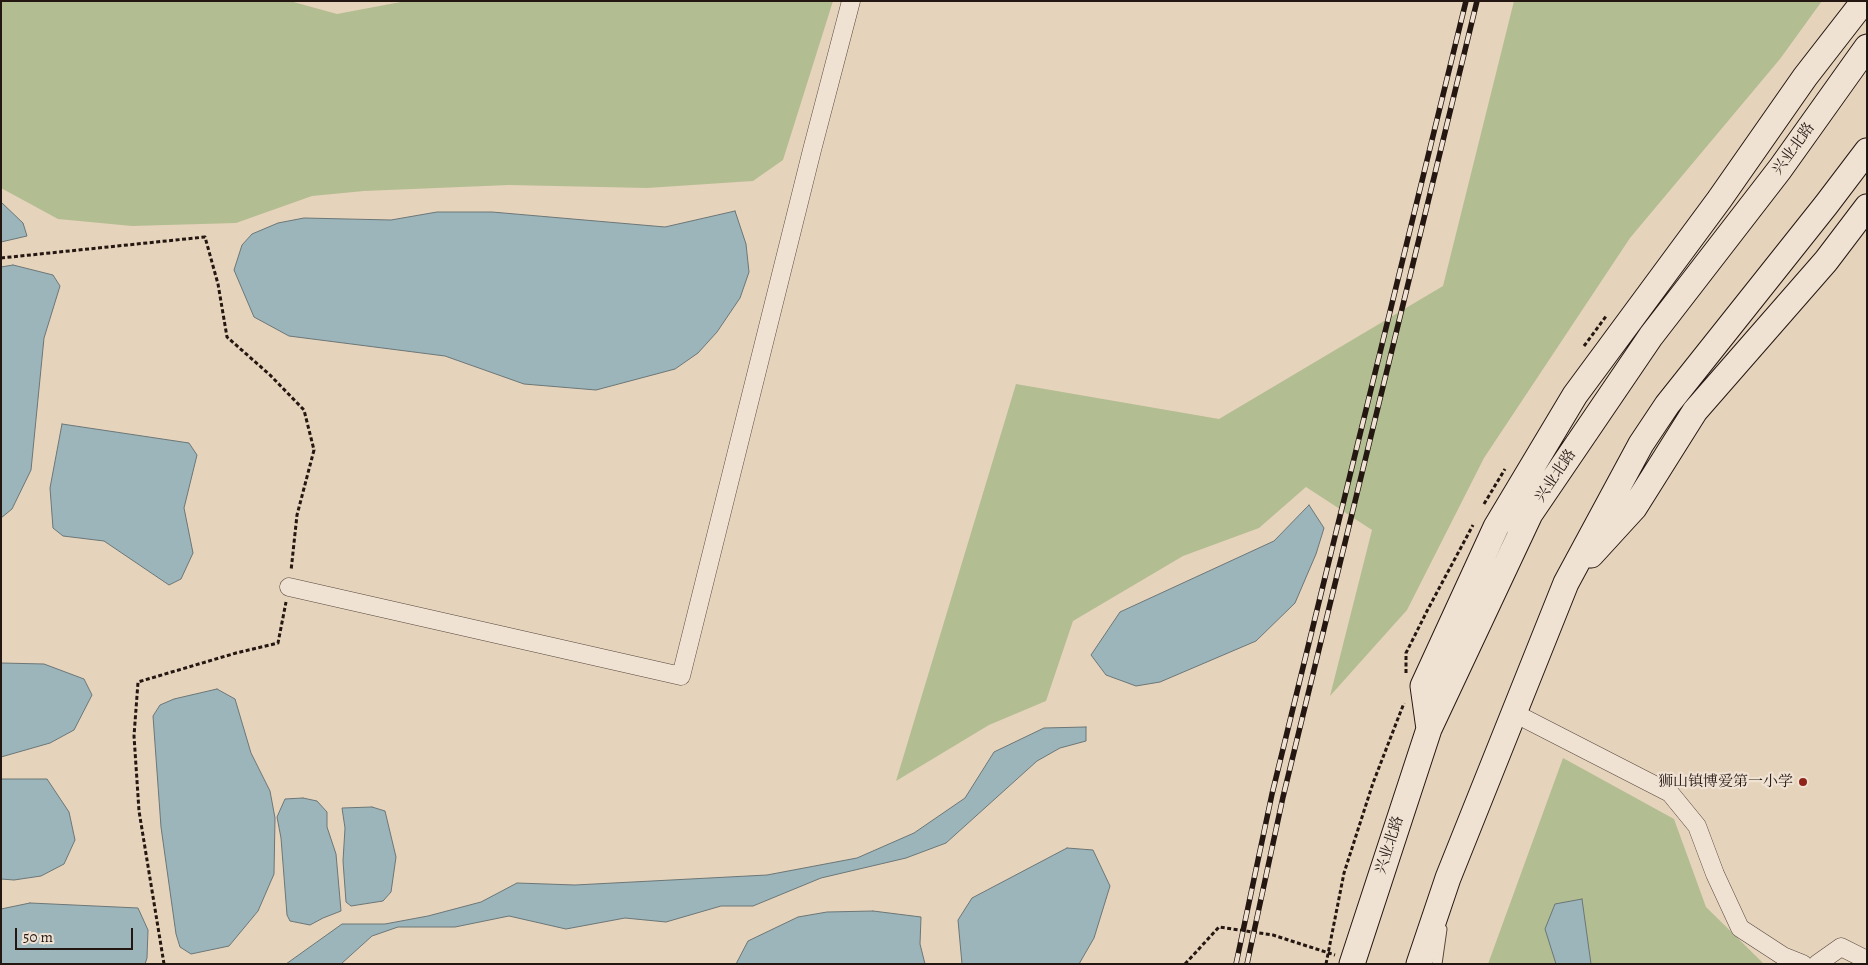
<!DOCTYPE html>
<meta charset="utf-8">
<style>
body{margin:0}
#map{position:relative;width:1868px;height:965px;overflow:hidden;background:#e6d3bb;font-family:Alegreya,serif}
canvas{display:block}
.frame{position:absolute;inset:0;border:2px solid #241712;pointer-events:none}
.scale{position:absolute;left:15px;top:928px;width:118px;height:22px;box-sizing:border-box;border:2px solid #241712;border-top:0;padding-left:6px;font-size:15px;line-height:18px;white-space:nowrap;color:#241712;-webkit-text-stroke:4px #efe2d3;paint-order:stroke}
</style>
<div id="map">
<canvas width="1868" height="965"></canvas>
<div class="frame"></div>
<div class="scale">50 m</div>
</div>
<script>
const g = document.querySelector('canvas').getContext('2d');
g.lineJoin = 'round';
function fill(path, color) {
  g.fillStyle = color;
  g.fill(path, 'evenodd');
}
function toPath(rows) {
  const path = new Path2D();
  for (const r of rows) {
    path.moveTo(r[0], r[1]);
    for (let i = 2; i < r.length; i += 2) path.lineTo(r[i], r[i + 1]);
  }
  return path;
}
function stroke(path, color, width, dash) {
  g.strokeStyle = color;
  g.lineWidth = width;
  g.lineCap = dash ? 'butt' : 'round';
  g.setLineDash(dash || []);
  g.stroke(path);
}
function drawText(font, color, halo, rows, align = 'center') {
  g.font = font + ' Alegreya,"Noto Serif SC",serif';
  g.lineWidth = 4.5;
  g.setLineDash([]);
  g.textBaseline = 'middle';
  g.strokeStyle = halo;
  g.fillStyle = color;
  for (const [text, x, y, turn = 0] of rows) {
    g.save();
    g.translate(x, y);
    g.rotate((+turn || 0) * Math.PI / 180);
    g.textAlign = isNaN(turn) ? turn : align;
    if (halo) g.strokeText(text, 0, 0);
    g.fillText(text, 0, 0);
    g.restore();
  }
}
const green = toPath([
 [1,1,290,1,337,14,406,1,833,1,783,160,753,181,647,188,509,185,364,191,312,196,236,223,132,226,58,219,1,188],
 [1514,1,1822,1,1780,59,1630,238,1484,458,1407,610,1330,696,1372,530,1306,487,1259,528,1183,556,1073,621,1046,701,989,725,896,781,1016,384,1219,419,1443,286],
 [1563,758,1674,819,1706,907,1764,964,1488,964]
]);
const water = toPath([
 [1,202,23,223,27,236,1,242,1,202],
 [735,211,746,244,749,272,740,298,717,332,698,353,675,369,596,390,524,384,445,356,289,336,254,317,234,270,242,245,252,234,278,223,304,218,391,220,437,212,492,212,665,227,735,211],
 [13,265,53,275,60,286,44,338,31,470,12,509,1,518,1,267,13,265],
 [62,424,189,443,197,455,184,508,193,553,181,579,169,585,104,541,63,536,53,528,50,488,62,424],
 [1309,505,1324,528,1316,554,1295,603,1256,641,1160,682,1136,686,1106,675,1091,655,1120,612,1274,541,1309,505],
 [1,663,44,664,84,679,92,695,74,730,50,743,1,757,1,663],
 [217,689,235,699,251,753,270,791,275,818,274,874,258,911,229,946,191,954,180,947,176,934,161,827,153,716,160,705,174,699,217,689],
 [1086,727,1086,741,1060,748,1037,761,946,843,906,858,821,878,753,906,721,906,666,922,625,918,566,929,509,916,455,927,398,927,372,936,341,964,286,964,342,924,385,924,428,916,481,902,517,883,575,885,767,875,857,858,914,833,965,798,994,752,1044,728,1086,727],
 [1,779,47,779,69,812,75,840,64,864,41,876,14,880,1,879,1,779],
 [303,798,317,801,327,812,327,827,336,854,341,911,323,918,310,925,290,921,287,915,281,838,277,817,285,799,303,798],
 [372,807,385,811,396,857,391,892,383,901,351,906,346,902,343,861,345,828,342,808,372,807],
 [1067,848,1093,850,1110,886,1094,938,1079,964,962,964,958,920,972,898,1067,848],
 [1582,899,1591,964,1556,964,1545,929,1555,904,1582,899],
 [30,903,138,908,148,930,147,958,145,964,1,964,1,909,30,903],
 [873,911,921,917,920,944,925,964,736,964,748,941,798,917,827,912,873,911]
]);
const path = toPath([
 [1,258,205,237,218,284,227,337,270,375,304,410,314,450,297,515,291,571],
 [1584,346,1607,315],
 [1484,504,1505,469],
 [1406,673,1406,653,1428,609,1473,525],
 [164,964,139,811,134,736,138,682,236,653,278,643,286,602],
 [1185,964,1219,927,1273,935,1335,955],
 [1326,964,1344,873,1373,783,1404,703]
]);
const lane = toPath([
 [1437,964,1442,929]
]);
const street = toPath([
 [289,587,681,676,812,150,851,1],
 [1514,713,1670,793,1697,826,1715,874,1740,928,1783,956,1803,964],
 [1817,964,1841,947,1867,960]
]);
const secondary = toPath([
 [1591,555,1634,508,1695,411,1826,261,1867,207],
 [1429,729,1423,686,1496,527,1575,395,1719,200,1805,77,1864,1],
 [1352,964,1429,729,1530,514,1651,336,1780,169,1867,47],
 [1419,964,1448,878,1566,583,1641,444,1667,405,1826,205,1867,151]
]);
const rail = toPath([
 [1236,964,1272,794,1466,1],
 [1247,964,1283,797,1477,1]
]);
const markers = [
 [1803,782,5,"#8f2418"]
];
const streetNames = [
 ["兴业北路",1794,149,-54],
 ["兴业北路",1556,476,-56],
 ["兴业北路",1390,845,-72]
];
const poiNames = [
 ["狮山镇博爱第一小学",1793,782]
];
fill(green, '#b3bd92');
fill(water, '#9bb5bb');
stroke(water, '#6b7677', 1);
stroke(lane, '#54463c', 11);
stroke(street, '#54463c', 19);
stroke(secondary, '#241712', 27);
stroke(path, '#241712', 3, [4, 2.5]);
stroke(lane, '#efe2d3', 9);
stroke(street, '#efe2d3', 18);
stroke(secondary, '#efe2d3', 25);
stroke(rail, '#241712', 5.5);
stroke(rail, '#efe2d3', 4, [11]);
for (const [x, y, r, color] of markers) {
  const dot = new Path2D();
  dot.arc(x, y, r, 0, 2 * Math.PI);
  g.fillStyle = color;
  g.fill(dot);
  stroke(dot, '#efe2d3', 2);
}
drawText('15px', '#241712', '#efe2d3', streetNames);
drawText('15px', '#241712', '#efe2d3', poiNames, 'right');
</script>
